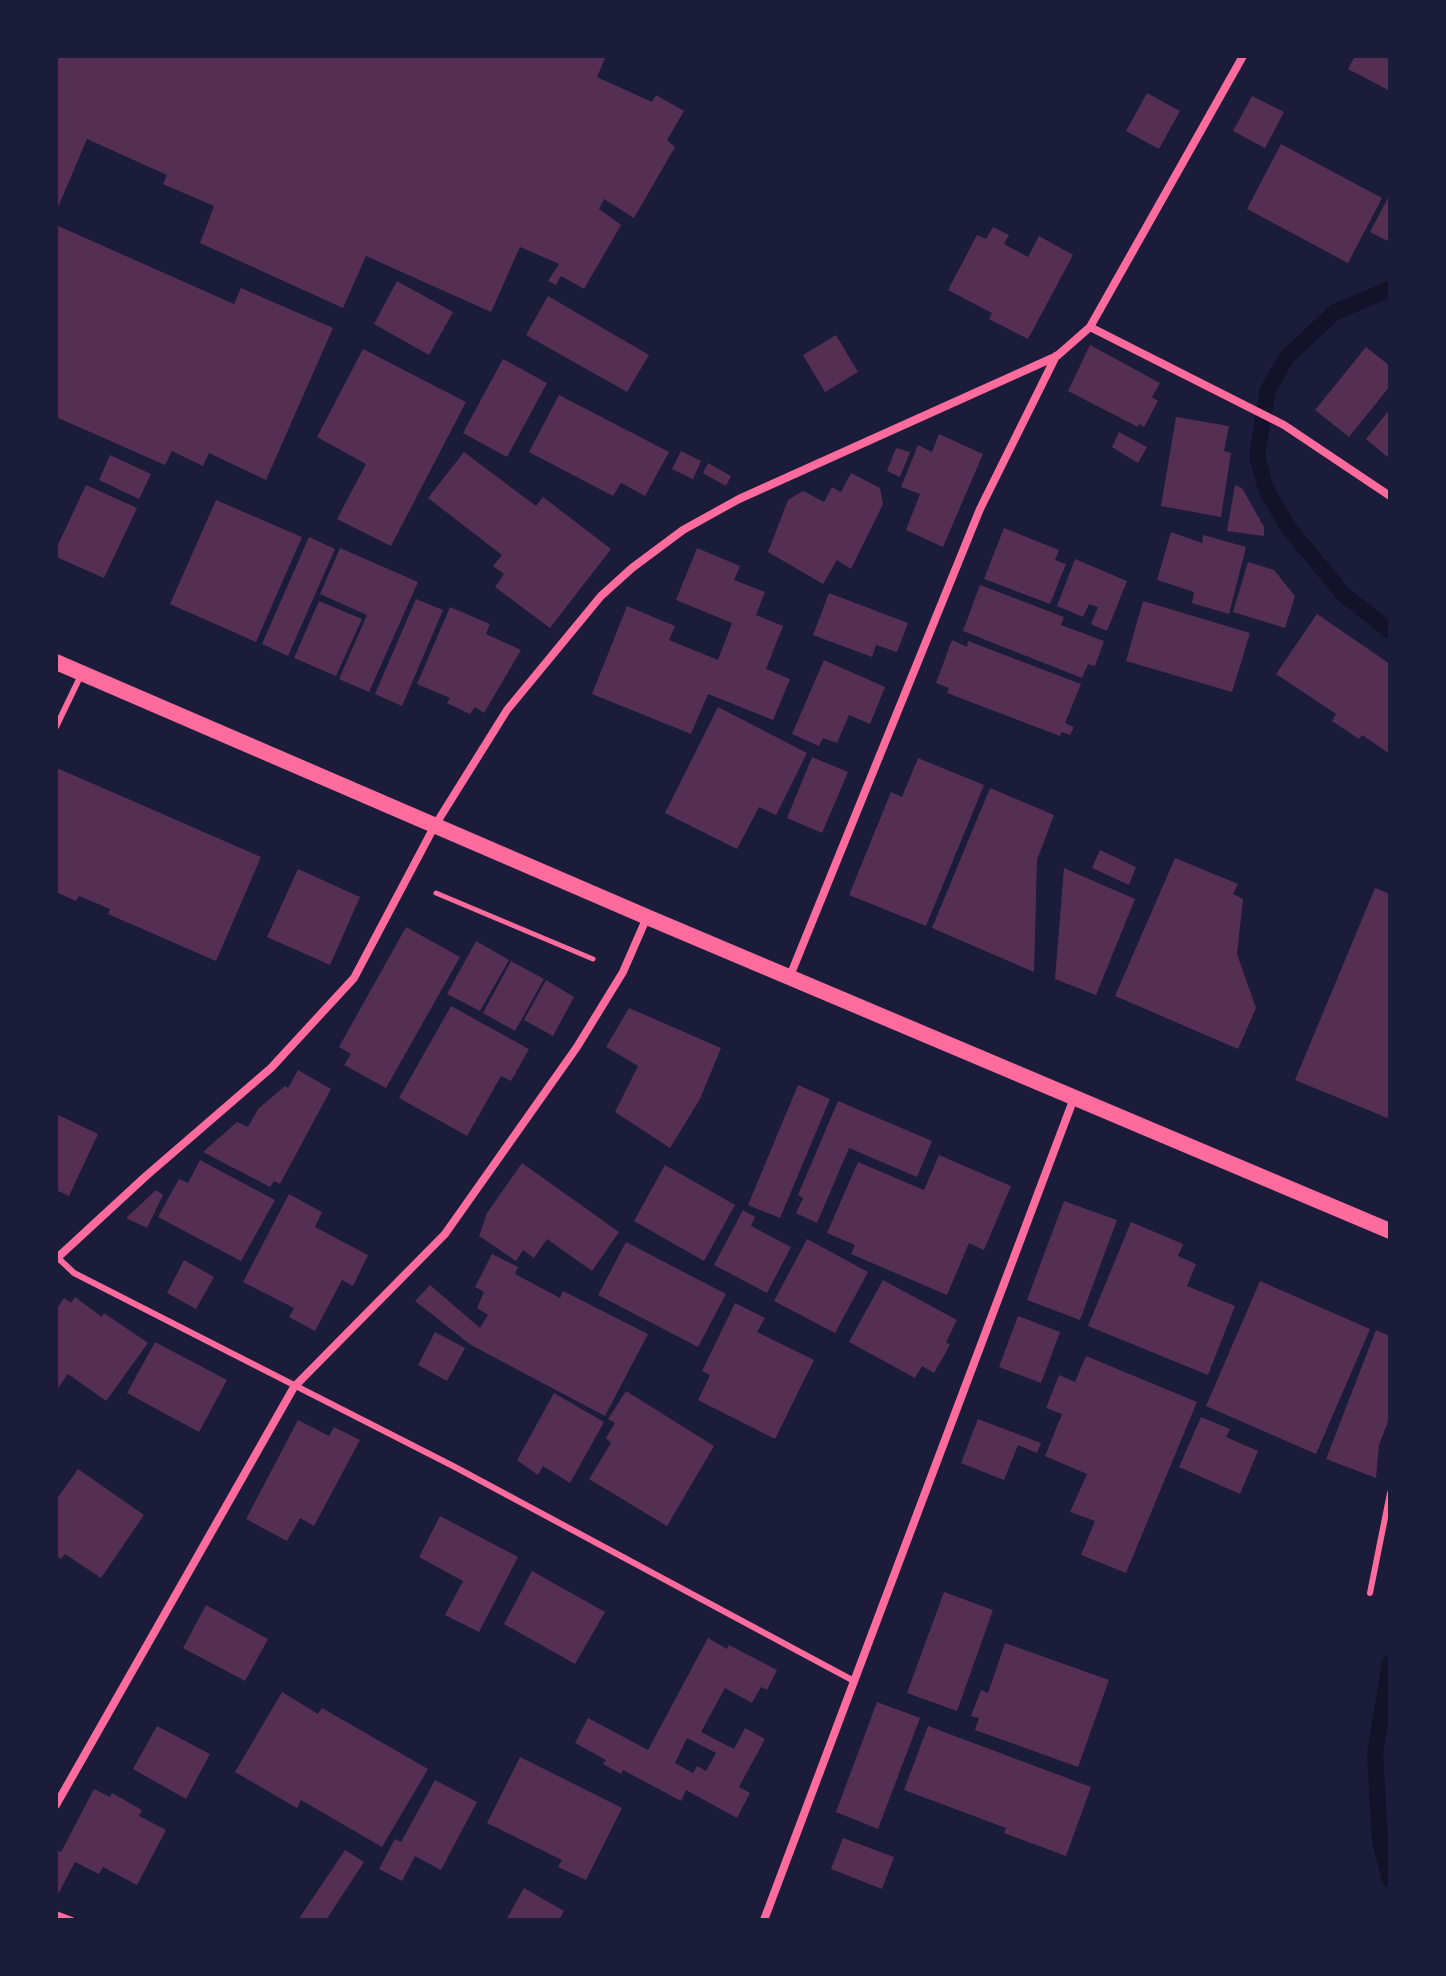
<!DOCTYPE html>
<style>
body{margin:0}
#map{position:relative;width:1446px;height:1976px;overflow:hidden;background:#1b1b3a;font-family:"Source Serif 4",serif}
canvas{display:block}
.frame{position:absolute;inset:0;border:58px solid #1b1b3a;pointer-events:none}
</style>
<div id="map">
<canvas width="1446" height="1976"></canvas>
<div class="frame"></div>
</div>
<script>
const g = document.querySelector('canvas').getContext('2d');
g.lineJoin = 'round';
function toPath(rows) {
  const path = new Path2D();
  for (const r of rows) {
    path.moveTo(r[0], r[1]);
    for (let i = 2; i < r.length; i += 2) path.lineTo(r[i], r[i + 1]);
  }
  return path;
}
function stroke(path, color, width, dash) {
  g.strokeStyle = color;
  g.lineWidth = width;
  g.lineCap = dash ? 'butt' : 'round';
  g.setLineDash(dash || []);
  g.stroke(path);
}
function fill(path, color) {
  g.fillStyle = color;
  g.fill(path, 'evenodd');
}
const stream = toPath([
 [1390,289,1335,312,1286,358,1268,390,1257,456,1266,489,1288,527,1343,594,1390,631],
 [1390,1663,1375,1753,1380,1841,1390,1880]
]);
const building = toPath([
 [56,56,606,56,597,77,652,102,656,95,684,111,667,140,675,147,634,218,604,199,599,209,621,225,584,289,561,276,556,285,548,281,559,264,520,247,491,312,366,256,343,308,200,243,214,206,163,184,167,175,87,139,56,212],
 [1355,56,1390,56,1390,91,1348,69],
 [1147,93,1180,111,1159,149,1126,131],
 [1252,96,1284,112,1265,148,1233,131],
 [1281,144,1382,198,1348,263,1247,209],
 [1390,194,1390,242,1370,232],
 [56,225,234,304,241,288,333,328,266,480,209,453,203,466,172,451,165,465,56,417],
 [993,227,1009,235,1004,244,1028,257,1039,236,1073,255,1028,339,989,319,992,313,948,290,977,235,986,239],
 [397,281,453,312,429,355,374,324],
 [548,296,649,355,627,392,526,335],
 [836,335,858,372,825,392,803,355],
 [1090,345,1160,383,1152,397,1158,401,1144,427,1139,424,1138,427,1068,391],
 [1366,347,1390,366,1390,386,1349,437,1315,410],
 [363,349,466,402,391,546,337,519,366,464,317,437],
 [503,359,547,383,507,457,463,433],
 [559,395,669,452,645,496,621,483,613,496,529,452],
 [1390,409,1390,459,1366,439],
 [1176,417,1229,426,1224,451,1231,453,1221,517,1161,506],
 [1119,432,1147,447,1138,463,1112,447],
 [939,434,983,454,943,547,906,530,920,494,901,487,918,445,932,452],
 [896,448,910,452,900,477,887,471],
 [681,451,701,461,693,479,672,469],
 [464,452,536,506,543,497,611,549,550,628,495,587,504,574,493,566,502,555,428,498],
 [110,455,151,474,139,499,99,480],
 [708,463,731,476,726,486,703,473],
 [851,473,880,488,883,504,851,569,837,560,823,584,768,552,788,500,803,491,824,502,832,487,841,492],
 [86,485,137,508,104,578,56,557,56,549],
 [1235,485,1242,488,1264,527,1264,536,1227,531],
 [216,500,302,537,256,642,170,604],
 [1004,528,1059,550,1055,560,1066,564,1050,604,984,579],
 [1171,532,1202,543,1203,535,1246,547,1229,614,1192,603,1194,592,1157,580],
 [309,537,335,549,288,656,262,644],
 [340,548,418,582,369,692,339,679,367,615,320,594],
 [697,548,740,566,734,580,765,592,756,615,783,626,766,669,790,679,773,720,708,694,691,734,592,694,627,606,675,626,669,640,718,660,732,623,676,600],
 [1075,559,1127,581,1107,631,1091,624,1098,607,1089,604,1083,617,1057,606],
 [1248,562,1274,570,1295,596,1285,628,1233,612],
 [980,585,1064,617,1061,625,1104,641,1095,666,1088,664,1082,678,963,631],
 [829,593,908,623,897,652,876,645,872,657,813,635],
 [416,599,443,610,402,706,375,694],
 [319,601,362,619,336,676,294,658],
 [1143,601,1250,633,1232,692,1126,661],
 [450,607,490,624,486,634,521,650,484,713,475,707,470,714,447,703,450,698,417,684],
 [1317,614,1390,664,1390,754,1362,735,1359,739,1332,721,1336,714,1276,674],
 [952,640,967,647,968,641,1081,684,1065,723,1074,727,1070,735,1062,732,1060,736,947,693,949,688,936,683],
 [824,660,885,687,870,724,849,715,837,743,823,738,819,746,792,734],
 [718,707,807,753,776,815,759,807,737,849,665,813],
 [812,757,848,772,822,833,787,818],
 [918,758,984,785,926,926,849,895,891,792,902,797],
 [57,768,261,857,216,961,108,914,110,909,79,896,76,901,56,892],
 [990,788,1054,815,1037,860,1034,972,932,928],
 [1100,850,1136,867,1129,885,1092,868],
 [1175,858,1238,884,1233,894,1243,899,1237,954,1256,1008,1238,1049,1115,996],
 [1064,868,1135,899,1096,995,1055,979],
 [298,869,360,897,330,965,267,937],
 [1375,888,1390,894,1390,1119,1295,1080],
 [406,927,460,957,386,1088,344,1065,351,1054,339,1047],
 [476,941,509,960,480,1011,447,994],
 [511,961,544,979,515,1031,483,1013],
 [546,980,574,997,553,1036,524,1020],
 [451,1006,529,1049,511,1081,501,1076,467,1136,399,1098],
 [629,1008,721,1048,700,1099,670,1148,615,1112,638,1066,606,1047],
 [298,1070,331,1089,280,1184,274,1181,270,1187,203,1152,237,1122,248,1127,258,1109,285,1086,288,1088],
 [798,1085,830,1099,780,1218,748,1205],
 [838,1101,932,1141,917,1177,849,1148,817,1223,796,1213,803,1198,798,1195],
 [56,1114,98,1134,69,1196,56,1190],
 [939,1155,1011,1186,984,1250,969,1243,947,1295,851,1254,855,1245,827,1233,858,1162,924,1190],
 [200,1160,275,1200,241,1261,158,1217,179,1179,188,1183],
 [522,1163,619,1232,592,1271,547,1239,534,1258,523,1250,516,1261,479,1236,487,1213],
 [665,1165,735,1205,704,1261,634,1221],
 [156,1190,163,1195,147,1228,126,1218],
 [289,1194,322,1212,315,1227,368,1255,353,1286,342,1280,315,1331,289,1317,294,1308,243,1282],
 [1064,1201,1117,1220,1080,1320,1027,1300],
 [743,1210,755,1217,751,1226,791,1247,767,1293,714,1265],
 [1131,1222,1183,1244,1178,1256,1196,1264,1187,1286,1235,1306,1208,1375,1088,1326],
 [807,1239,868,1272,835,1333,774,1301],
 [626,1242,726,1294,698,1347,598,1295],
 [492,1254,518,1267,515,1274,560,1298,563,1291,648,1334,605,1416,471,1345,415,1301,430,1285,480,1328,488,1315,477,1308,484,1292,475,1287],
 [184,1260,214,1277,196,1309,167,1293],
 [883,1280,957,1320,946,1342,950,1345,934,1373,922,1366,915,1378,849,1342],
 [1260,1281,1370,1329,1316,1454,1206,1406],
 [75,1297,102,1317,104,1313,148,1343,106,1401,68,1374,56,1391,56,1310,64,1298,71,1303],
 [735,1303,765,1318,757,1332,814,1360,775,1439,698,1400,710,1375,702,1371],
 [1018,1316,1060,1332,1041,1383,999,1367],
 [1376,1330,1390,1336,1390,1416,1379,1445,1376,1478,1326,1459],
 [435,1332,465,1348,447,1381,418,1365],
 [155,1342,227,1380,199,1432,127,1393],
 [1086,1356,1197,1402,1126,1573,1081,1555,1095,1521,1070,1512,1087,1474,1045,1456,1062,1414,1046,1408,1059,1375,1075,1382],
 [626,1391,714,1446,667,1526,589,1479,611,1443,606,1438,615,1423,608,1419],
 [554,1393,604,1422,570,1483,543,1466,538,1475,517,1460],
 [1201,1417,1230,1429,1226,1437,1258,1451,1240,1494,1179,1467],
 [978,1419,1041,1443,1037,1453,1018,1445,1004,1480,961,1463],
 [298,1420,329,1436,334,1427,360,1440,314,1526,300,1518,287,1541,246,1519],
 [78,1469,144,1515,101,1578,65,1554,61,1559,56,1555,56,1500],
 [440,1516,518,1557,479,1632,445,1615,463,1581,419,1557],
 [532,1571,605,1612,575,1664,504,1624],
 [944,1592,993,1610,957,1711,907,1693],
 [206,1605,268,1639,245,1681,183,1648],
 [708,1638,727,1649,729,1645,777,1670,767,1690,761,1687,752,1703,725,1688,701,1732,734,1749,745,1728,765,1739,739,1787,750,1793,737,1818,686,1790,681,1801,623,1770,621,1774,603,1764,606,1760,575,1743,588,1718,648,1750],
 [687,1738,716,1753,706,1771,697,1766,693,1773,675,1763],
 [1005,1643,1109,1680,1078,1767,975,1730,979,1718,971,1716,981,1690,988,1693],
 [282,1692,318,1714,322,1708,428,1769,382,1847,301,1800,297,1808,235,1772],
 [877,1702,920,1718,878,1829,836,1812],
 [157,1726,210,1754,186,1799,133,1769],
 [928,1726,1091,1787,1066,1856,1004,1833,1006,1828,904,1790],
 [520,1757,622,1808,586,1880,558,1867,562,1860,487,1823],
 [435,1780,477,1802,441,1870,415,1856,402,1881,379,1869,395,1839,401,1842],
 [94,1789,110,1797,112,1793,142,1810,139,1816,166,1830,137,1885,103,1867,99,1874,75,1862,56,1898,56,1850,61,1852],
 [843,1838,894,1857,882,1889,831,1869],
 [345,1850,364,1862,326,1920,298,1920],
 [524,1888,564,1911,559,1920,506,1920]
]);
const path = toPath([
 [436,893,593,959]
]);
const service = toPath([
 [56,727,82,673],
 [56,1256,74,1273,455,1467,854,1681],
 [1370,1593,1390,1493],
 [56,1914,72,1920]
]);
const minor = toPath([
 [1090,327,1284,425,1390,496],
 [790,976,980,509,1056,356],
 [56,1259,146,1176,271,1068,354,978,434,827,507,710,601,596,632,568,683,530,739,499,1057,356,1090,327,1243,56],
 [56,1805,294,1387,445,1234,577,1047,623,972,647,917],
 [764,1920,1074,1098]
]);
const secondary = toPath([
 [56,662,647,917,1390,1231]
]);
stroke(stream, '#12122b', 16);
fill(building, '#542f53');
stroke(path, '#ff6b9d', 5);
stroke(service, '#ff6b9d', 6);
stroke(minor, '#ff6b9d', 8);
stroke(secondary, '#ff6b9d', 16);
</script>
